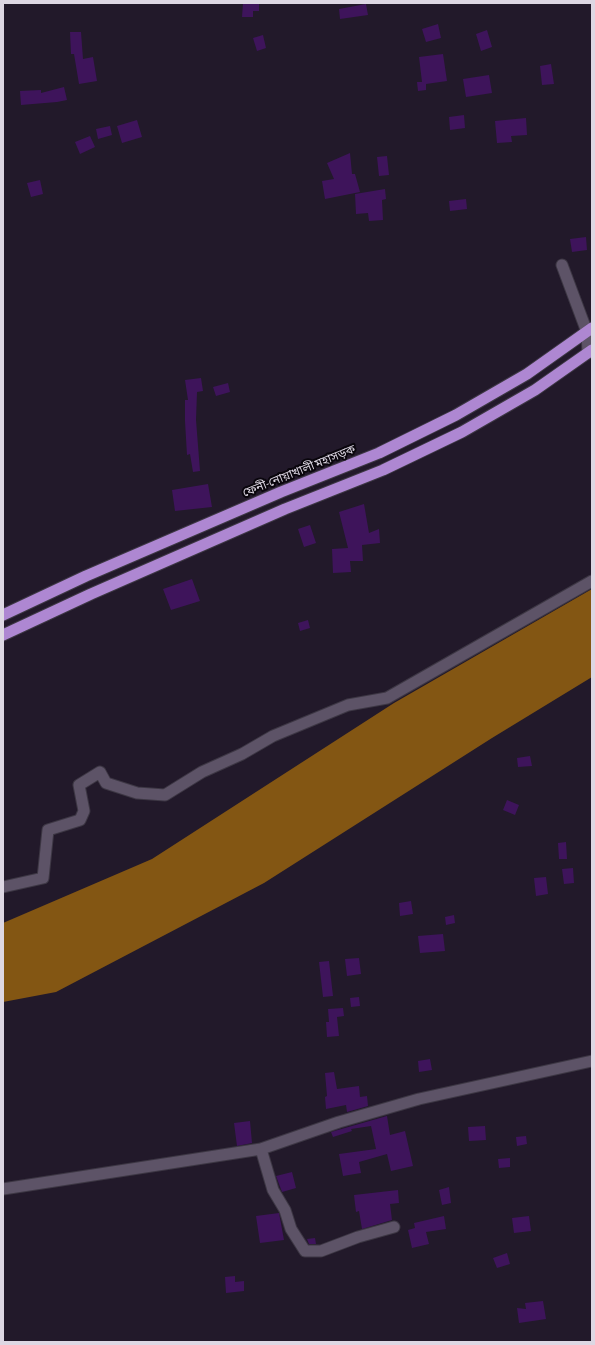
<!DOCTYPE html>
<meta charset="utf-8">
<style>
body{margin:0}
#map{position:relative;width:595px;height:1345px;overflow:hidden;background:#22192a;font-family:"Asap Condensed",sans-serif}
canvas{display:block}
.frame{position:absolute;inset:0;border:4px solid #ddd7e3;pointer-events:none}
</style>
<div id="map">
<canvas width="595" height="1345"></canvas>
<div class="frame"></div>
</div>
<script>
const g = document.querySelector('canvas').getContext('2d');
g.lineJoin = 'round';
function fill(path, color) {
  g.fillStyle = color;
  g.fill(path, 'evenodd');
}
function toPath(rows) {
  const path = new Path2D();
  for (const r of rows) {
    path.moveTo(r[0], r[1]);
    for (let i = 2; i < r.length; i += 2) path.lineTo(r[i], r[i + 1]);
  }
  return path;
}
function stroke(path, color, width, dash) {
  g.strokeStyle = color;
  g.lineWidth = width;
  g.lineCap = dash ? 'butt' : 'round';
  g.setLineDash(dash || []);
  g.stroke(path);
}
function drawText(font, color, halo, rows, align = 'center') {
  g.font = font + ' "Asap Condensed","Noto Sans Bengali",sans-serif';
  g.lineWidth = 4;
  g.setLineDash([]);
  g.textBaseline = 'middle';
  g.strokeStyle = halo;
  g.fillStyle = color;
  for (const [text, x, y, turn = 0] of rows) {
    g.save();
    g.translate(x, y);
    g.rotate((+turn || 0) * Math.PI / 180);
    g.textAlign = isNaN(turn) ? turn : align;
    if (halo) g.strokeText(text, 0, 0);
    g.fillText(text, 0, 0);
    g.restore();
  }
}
const water = toPath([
 [592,589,592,677,492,738,264,883,56,992,3,1002,3,923,152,859,394,703]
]);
const building = toPath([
 [243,3,259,3,259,11,253,11,253,17,242,17],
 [366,4,368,15,340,19,339,9],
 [438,24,441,38,426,42,422,29],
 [487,30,492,47,481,51,476,34],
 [70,32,81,32,83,59,93,57,97,81,79,84,74,54,71,54],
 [263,35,266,48,257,51,253,38],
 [443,54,447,81,426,84,426,90,418,91,417,82,422,82,419,57],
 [551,64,554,84,542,85,540,66],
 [489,75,492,93,466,97,463,79],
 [64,87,67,100,57,102,21,105,20,91,41,90,41,93],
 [464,115,465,128,450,130,449,117],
 [526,118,527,135,511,136,512,142,497,143,495,121],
 [137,120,142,137,122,143,117,126],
 [110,126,112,135,98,139,96,129],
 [90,136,95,147,80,154,75,142],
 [350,153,352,174,355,174,360,192,325,199,322,181,334,179,327,163],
 [387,156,389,175,379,176,377,157],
 [40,180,43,194,31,197,27,183],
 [385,189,386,199,382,200,383,220,369,221,368,213,356,214,355,194],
 [466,199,467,209,450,211,449,201],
 [586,237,587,250,572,252,570,239],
 [201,378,203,391,197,392,196,420,200,471,193,472,190,454,187,455,185,421,185,400,188,400,185,380],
 [228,383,230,392,216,396,213,387],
 [208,484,212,507,175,511,172,490],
 [364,504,369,533,379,529,380,543,362,545,363,561,350,561,351,572,333,573,332,549,348,548,339,512],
 [310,525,316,543,304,547,298,529],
 [192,579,200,601,171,610,163,589],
 [308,620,310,628,300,631,298,623],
 [530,756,532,766,518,767,517,758],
 [507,800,519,805,515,815,503,810],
 [566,842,567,859,559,859,558,843],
 [573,868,574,883,564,884,562,869],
 [546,877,548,894,536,896,534,878],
 [411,901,413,914,400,916,399,903],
 [454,915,455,923,446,925,445,917],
 [443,934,445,951,420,953,418,936],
 [359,958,361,974,347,976,345,959],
 [329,961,333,996,323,997,319,962],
 [359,997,360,1006,351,1007,350,998],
 [343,1008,344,1016,337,1017,339,1036,327,1037,326,1022,329,1022,328,1009],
 [430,1059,432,1070,419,1072,418,1061],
 [334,1072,337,1089,359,1086,360,1097,367,1096,368,1106,347,1112,346,1105,326,1109,325,1097,327,1096,325,1073],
 [387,1116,390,1135,405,1131,413,1166,391,1171,387,1154,359,1162,361,1173,343,1176,339,1154,376,1149,371,1126,351,1129,352,1131,333,1137,331,1132],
 [250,1121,252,1143,237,1146,234,1123],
 [485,1126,486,1140,469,1141,468,1127],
 [526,1136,527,1144,517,1146,516,1137],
 [510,1158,510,1167,499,1168,498,1159],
 [292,1172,296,1188,282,1192,276,1176],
 [449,1187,451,1203,442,1205,439,1190],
 [398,1190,399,1203,390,1204,392,1220,362,1229,359,1211,356,1212,354,1195],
 [279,1213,284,1240,260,1243,256,1216],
 [444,1216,446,1229,426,1232,429,1244,412,1248,408,1230,415,1228,414,1223],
 [529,1216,531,1231,514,1233,512,1218],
 [315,1238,316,1244,309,1244,307,1239],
 [507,1253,510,1264,497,1268,493,1258],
 [235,1276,235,1282,244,1281,244,1291,226,1293,225,1277],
 [543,1301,546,1319,519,1323,517,1308,526,1309,525,1303]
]);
const minor = toPath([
 [562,265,587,332,588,353],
 [3,887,43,878,48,830,80,820,84,811,79,785,100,772,106,783,137,793,165,795,202,772,242,754,273,736,348,705,387,698,592,581],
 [261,1149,273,1190,285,1210,291,1229,305,1251,321,1251,358,1237,394,1227],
 [3,1189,261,1149,339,1122,419,1099,592,1061]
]);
const trunk = toPath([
 [3,615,86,576,281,492,379,453,456,415,527,374,592,328],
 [3,635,91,594,285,509,383,470,462,432,535,390,592,350]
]);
const streetNames = [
 ["ফেনী-নোয়াখালী মহাসড়ক",299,471,-22]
];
fill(water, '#835613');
fill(building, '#3e145b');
stroke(minor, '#3d3744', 13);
stroke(trunk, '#3d3744', 13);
stroke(minor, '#5d5367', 11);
stroke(trunk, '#ae87d2', 11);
drawText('12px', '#ddd7e3', '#0a060d', streetNames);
</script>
